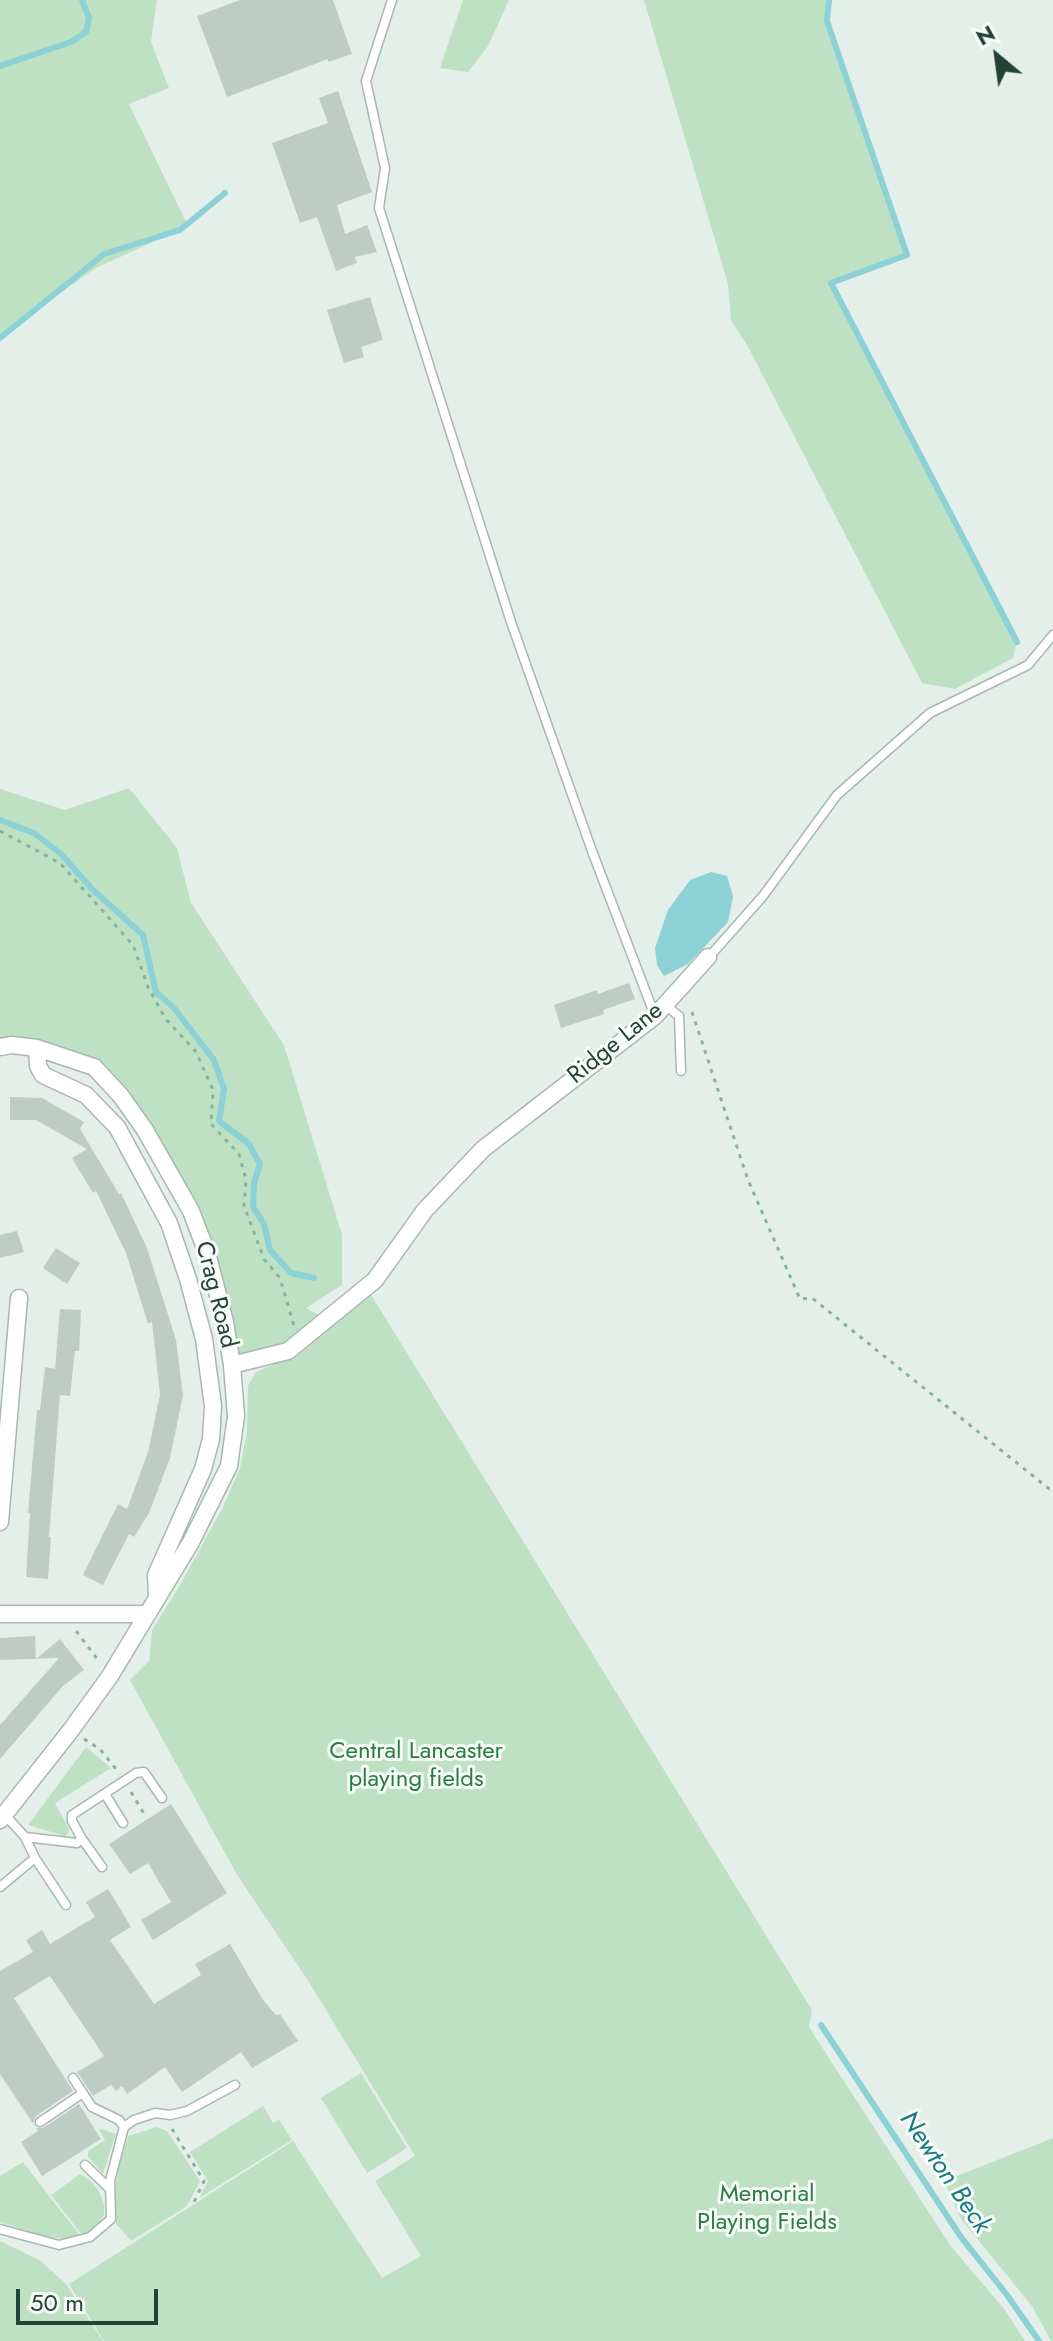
<!DOCTYPE html>
<style>
body{margin:0}
#map{position:relative;width:1053px;height:2341px;overflow:hidden;background:#e5efea;font-family:Jost,sans-serif}
canvas{display:block}
.north{position:absolute;left:957px;top:16px;width:80px;height:80px;-webkit-text-stroke:6px #f7fbf8;paint-order:stroke;rotate:331deg;font-size:22px;font-weight:700;line-height:32px;text-align:center;color:#234337}
.north::after{content:'';display:block;margin:auto;width:28px;height:36px;background:#234337;clip-path:polygon(50% 0,100% 100%,50% 72%,0 100%)}
.scale{position:absolute;left:16px;top:2289px;width:142px;height:36px;box-sizing:border-box;border:4px solid #234337;border-top:0;padding-left:10px;font-size:24px;line-height:28px;white-space:nowrap;color:#234337;-webkit-text-stroke:6px #f7fbf8;paint-order:stroke}
</style>
<div id="map">
<canvas width="1053" height="2341"></canvas>
<div class="north">N</div>
<div class="scale">50 m</div>
</div>
<script>
const g = document.querySelector('canvas').getContext('2d');
g.lineJoin = 'round';
function fill(path, color) {
  g.fillStyle = color;
  g.fill(path, 'evenodd');
}
function toPath(rows) {
  const path = new Path2D();
  for (const r of rows) {
    path.moveTo(r[0], r[1]);
    for (let i = 2; i < r.length; i += 2) path.lineTo(r[i], r[i + 1]);
  }
  return path;
}
function stroke(path, color, width, dash) {
  g.strokeStyle = color;
  g.lineWidth = width;
  g.lineCap = dash ? 'butt' : 'round';
  g.setLineDash(dash || []);
  g.stroke(path);
}
function drawText(font, color, halo, rows, align = 'center') {
  g.font = font + ' Jost,sans-serif';
  g.lineWidth = 6;
  g.setLineDash([]);
  g.textBaseline = 'middle';
  g.strokeStyle = halo;
  g.fillStyle = color;
  for (const [text, x, y, turn = 0] of rows) {
    g.save();
    g.translate(x, y);
    g.rotate((+turn || 0) * Math.PI / 180);
    g.textAlign = isNaN(turn) ? turn : align;
    if (halo) g.strokeText(text, 0, 0);
    g.fillText(text, 0, 0);
    g.restore();
  }
}
const green = toPath([
 [0,0,157,0,151,42,169,88,129,104,188,226,96,268,15,324,0,338],
 [463,0,509,0,488,46,468,72,440,68],
 [644,0,829,0,827,21,907,255,832,284,1017,642,1013,658,955,689,922,683,747,345,731,320,728,284],
 [129,788,177,848,191,903,284,1045,342,1235,342,1285,306,1308,327,1320,288,1351,232,1365,191,1211,94,1067,0,1047,0,789,65,810],
 [370,1293,812,2010,809,2027,950,2245,1005,2310,1025,2341,104,2341,69,2284,293,2141,382,2278,421,2256,375,2181,415,2156,307,1979,236,1873,130,1680,149,1661,152,1630,179,1587,223,1507,240,1468,247,1432,248,1386,256,1372,290,1357],
 [86,1747,111,1768,55,1803,69,1829,68,1834,64,1836,28,1825],
 [361,2073,407,2148,367,2173,321,2098],
 [263,2106,273,2123,279,2120,292,2140,199,2198,208,2181,190,2152],
 [157,2127,167,2131,200,2181,187,2206,131,2241,116,2224,114,2193,120,2162,128,2136],
 [98,2128,116,2134,103,2174,88,2157,88,2151,105,2140],
 [1053,2138,1053,2341,1051,2341,1032,2306,961,2219,944,2181],
 [23,2162,49,2196,80,2235,62,2239,43,2236,0,2222,0,2176],
 [80,2174,90,2180,99,2191,104,2205,104,2215,96,2227,83,2236,51,2195],
 [0,2241,41,2261,66,2284,103,2341,0,2341]
]);
const water = toPath([
 [711,872,727,876,733,896,728,922,688,964,664,976,657,965,655,948,668,910,690,880]
]);
const stream = toPath([
 [829,0,827,21,907,255,831,283,1017,642],
 [0,66,71,42,86,32,89,18,82,0],
 [0,338,104,254,180,230,225,193],
 [0,820,34,833,61,854,93,890,143,935,156,992,174,1008,214,1060,224,1089,219,1121,249,1144,260,1164,254,1183,253,1207,264,1224,270,1250,291,1273,314,1278],
 [821,2025,961,2237,1007,2295,1039,2341]
]);
const building = toPath([
 [240,0,333,0,352,54,328,62,328,59,227,97,197,16],
 [338,91,372,192,337,205,345,234,367,225,377,252,355,257,357,263,336,271,317,217,300,223,272,143,328,123,319,98],
 [370,297,383,340,361,347,364,357,344,363,327,310],
 [629,983,635,999,603,1010,604,1014,561,1028,554,1005,597,990,598,994],
 [10,1097,42,1098,84,1122,80,1129,119,1194,121,1193,147,1248,176,1340,183,1395,170,1458,149,1513,134,1537,129,1534,103,1585,83,1575,118,1504,127,1509,148,1452,160,1395,152,1322,148,1324,126,1253,96,1191,93,1193,72,1158,87,1149,36,1120,10,1120],
 [17,1231,24,1252,0,1258,0,1235],
 [56,1248,80,1263,67,1284,43,1268],
 [60,1309,81,1310,79,1351,75,1351,70,1396,60,1395,49,1537,51,1537,48,1579,26,1577,30,1513,28,1513,37,1410,40,1410,45,1367,55,1369],
 [35,1636,36,1659,60,1639,84,1670,63,1686,0,1759,0,1725,59,1658,0,1660,0,1638],
 [171,1804,227,1893,153,1940,141,1920,171,1902,148,1863,130,1874,109,1844],
 [108,1889,131,1927,110,1940,154,2004,201,1975,195,1964,230,1944,263,2000,276,2015,280,2014,298,2041,252,2068,241,2052,182,2092,165,2067,127,2094,122,2086,116,2091,111,2085,93,2096,77,2072,104,2056,50,1976,14,1998,73,2091,36,2116,33,2123,36,2128,43,2128,79,2104,101,2139,42,2176,21,2142,38,2131,0,2074,0,1971,33,1952,26,1940,42,1930,50,1944,95,1917,86,1902]
]);
const path = toPath([
 [0,831,60,863,133,945,148,987,165,1018,196,1052,213,1090,211,1124,239,1154,246,1180,244,1206,264,1259,280,1278,294,1326],
 [692,1012,748,1180,800,1299,812,1298,1053,1492],
 [76,1631,98,1660],
 [84,1739,100,1749,116,1769],
 [131,1792,146,1817],
 [172,2129,204,2181,192,2206]
]);
const lane = toPath([
 [392,0,366,81,385,168,379,208,511,622,592,851,655,1016],
 [709,957,763,896,837,795,930,713,1028,665,1053,635],
 [665,1005,679,1016,681,1071],
 [105,1794,123,1823],
 [25,1837,77,1843,82,1839,72,1821,72,1815,136,1773,144,1772,162,1798],
 [82,1839,102,1867],
 [35,1858,66,1905],
 [0,1887,35,1858,25,1837,5,1815],
 [40,2122,83,2093],
 [124,2127,134,2120,155,2113,170,2115,187,2111,235,2085],
 [85,2165,110,2189],
 [0,2229,59,2245,90,2237,111,2219,110,2181,124,2127,119,2120,92,2107,73,2078]
]);
const street = toPath([
 [0,1047,12,1045,37,1048,94,1067,121,1096,145,1130,191,1211,207,1253,225,1322,232,1365,236,1416,229,1466,191,1542,110,1676,71,1730,0,1820],
 [37,1048,38,1066,43,1075,86,1095,117,1127,169,1223,188,1279,204,1339,213,1406,211,1439,203,1469,156,1575,157,1596],
 [232,1365,288,1351,375,1280,425,1210,483,1149,655,1016,708,957],
 [0,1522,19,1298],
 [0,1614,147,1614]
]);
const streetNames = [
 ["Ridge Lane",616,1044,-39],
 ["Crag Road",215,1295,76]
];
const parkNames = [
 ["Central Lancaster",416,1752],
 ["playing fields",416,1780],
 ["Memorial",767,2195],
 ["Playing Fields",767,2223]
];
const waterNames = [
 ["Newton Beck",944,2173,56]
];
fill(green, '#bee1c4');
fill(water, '#8bd1d6');
stroke(stream, '#8bd1d6', 6);
fill(building, '#bdcdc5');
stroke(lane, '#a7b8b1', 11);
stroke(street, '#a7b8b1', 19);
stroke(path, '#84b4a1', 3, [4, 6]);
stroke(lane, '#fff', 8);
stroke(street, '#fff', 16);
drawText('24px', '#234337', '#f7fbf8', streetNames);
drawText('24px', '#2a7c43', '#f7fbf8', parkNames);
drawText('italic 26px', '#197a83', '#f7fbf8', waterNames);
</script>
